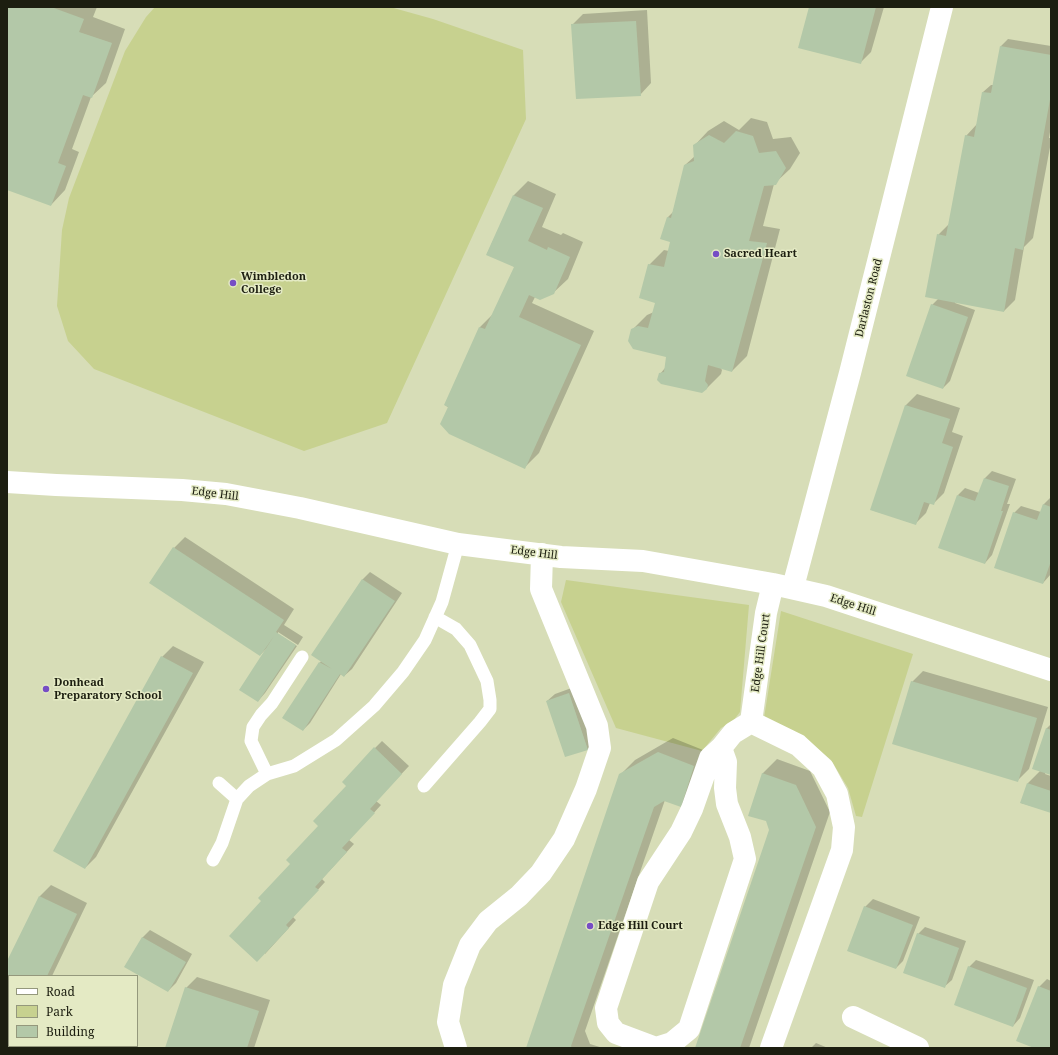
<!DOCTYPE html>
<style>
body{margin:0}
#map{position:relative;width:1058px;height:1055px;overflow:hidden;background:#d7ddb7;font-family:"Noto Serif",serif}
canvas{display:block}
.frame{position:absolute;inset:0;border:8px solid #1c1e10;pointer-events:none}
.legend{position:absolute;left:8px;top:975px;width:130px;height:72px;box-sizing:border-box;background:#e4eac4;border:1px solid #94987c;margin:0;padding:5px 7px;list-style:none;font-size:12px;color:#1c1e10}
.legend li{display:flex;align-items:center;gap:8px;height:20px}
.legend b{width:20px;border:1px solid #94987c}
</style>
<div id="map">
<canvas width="1058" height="1055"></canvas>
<div class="frame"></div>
<ul class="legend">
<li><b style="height:5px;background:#fff"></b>Road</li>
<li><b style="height:11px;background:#c7d18f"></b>Park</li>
<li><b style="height:11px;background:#b3c8a8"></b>Building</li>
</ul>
</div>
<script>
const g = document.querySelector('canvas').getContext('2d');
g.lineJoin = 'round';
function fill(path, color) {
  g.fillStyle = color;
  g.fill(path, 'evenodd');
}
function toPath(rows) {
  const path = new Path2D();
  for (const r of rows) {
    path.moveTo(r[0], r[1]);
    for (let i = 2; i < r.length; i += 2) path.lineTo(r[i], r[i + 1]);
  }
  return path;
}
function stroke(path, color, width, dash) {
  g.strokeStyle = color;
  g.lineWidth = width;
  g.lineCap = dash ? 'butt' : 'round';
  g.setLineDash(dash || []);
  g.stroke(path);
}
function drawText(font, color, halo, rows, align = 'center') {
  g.font = font + ' "Noto Serif",serif';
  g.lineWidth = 3;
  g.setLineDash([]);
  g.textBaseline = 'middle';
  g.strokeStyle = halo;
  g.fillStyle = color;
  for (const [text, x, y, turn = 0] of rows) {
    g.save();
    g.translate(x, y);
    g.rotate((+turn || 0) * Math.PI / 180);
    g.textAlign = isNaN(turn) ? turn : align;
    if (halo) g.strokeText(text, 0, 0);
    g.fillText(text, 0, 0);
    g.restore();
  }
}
const green = toPath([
 [155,7,390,7,433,19,523,50,526,119,387,423,304,451,94,369,68,341,57,306,62,230,69,198,125,51,146,17],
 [566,580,749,605,740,712,733,721,721,728,702,751,616,728,561,602],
 [781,611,913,654,862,817,856,816,848,788,831,760,802,736,764,718]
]);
const shadow = toPath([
 [9,7,97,7,93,17,125,29,106,83,91,97,72,149,79,152,65,190,51,205,7,189,7,14],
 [810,7,884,7,871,52,860,63],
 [647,10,651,83,640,95,572,25,583,14],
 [1008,39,1051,46,1051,126,1049,138,1051,138,1051,142,1033,238,1024,247,1015,300,1004,311,955,302,955,303,975,310,950,381,943,388,932,305,938,299,938,235,949,224,966,136,977,124,983,92,991,85,994,85,1001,46],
 [751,118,767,122,773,139,791,137,800,153,790,169,774,184,763,226,780,229,747,356,732,371,720,367,722,370,721,374,706,389,660,374,665,368,667,356,632,330,647,315,654,312,656,302,649,265,664,250,669,251,672,241,668,217,673,212,685,165,695,156,694,146,708,131,724,121,739,130],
 [528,181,556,194,542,227,561,235,563,233,583,242,568,279,553,293,535,297,532,303,594,331,539,453,525,467,445,405,480,327,493,314,515,267,487,254,514,195],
 [917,394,960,408,952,432,963,436,944,493,933,504,930,503,926,513,915,524,872,510,906,405],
 [992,471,1016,479,1007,504,1010,504,992,555,985,563,958,495,965,488,979,493,985,478],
 [1051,497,1051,574,1043,583,1014,513,1021,506,1041,512,1043,505],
 [185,537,294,609,284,625,303,637,298,645,278,632,278,634,297,646,265,693,258,701,266,649,260,655,174,548],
 [370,572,402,593,352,669,344,676,341,674,310,723,303,730,284,718,321,661,362,580],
 [173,646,204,662,96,857,85,868,162,657],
 [923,671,1048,707,1029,769,1018,780,912,682],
 [577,686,595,742,588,749,566,756,547,701,555,694],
 [1051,724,1051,774,1046,772,1045,774,1051,776,1051,812,1021,803,1028,783,1040,771,1046,729],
 [673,738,708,752,695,791,681,805,665,800,585,1031,590,1044,603,1048,527,1048,620,775,635,760],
 [382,741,409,766,376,801,381,805,349,840,354,844,322,879,325,882,293,917,296,920,265,954,263,901,320,826,375,748],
 [777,759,810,771,830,812,749,1048,696,1048,770,830,762,774],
 [51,885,87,903,52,976,9,976,7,975,7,963,40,896],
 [873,899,920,917,903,961,896,968,865,907],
 [925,927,966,941,952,980,944,987,918,934],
 [150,930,192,954,176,983,168,991,142,938],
 [976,960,1034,980,1020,1018,1013,1026,969,967],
 [197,977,270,1000,254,1048,166,1048,186,988],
 [1047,979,1051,981,1051,1048,1037,1048,1039,987],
 [7,1039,9,1041,9,1046,12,1046,11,1048,7,1048],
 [816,1043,828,1048,811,1048]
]);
const building = toPath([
 [8,7,51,7,84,19,79,32,112,43,92,98,83,95,58,163,66,166,51,206,7,190,7,11],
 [809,7,876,7,861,64,798,48],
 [636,21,641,96,576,99,571,24],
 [1000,46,1051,55,1051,94,1041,149,1023,250,1015,248,1004,312,925,297,937,234,946,236,965,135,974,137,982,92,991,93],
 [736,131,753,136,759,153,776,151,786,168,776,185,764,186,749,241,767,243,732,372,708,365,705,381,708,385,707,389,702,393,661,384,657,380,659,373,664,372,666,357,633,349,628,341,631,329,638,326,648,328,655,303,639,298,648,264,664,267,670,242,660,239,667,217,671,218,684,165,694,161,693,145,709,135,724,143],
 [513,195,543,208,528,241,547,250,548,247,570,257,554,294,540,300,529,295,519,317,581,345,525,469,449,434,440,424,448,407,444,405,479,327,485,329,514,267,486,255],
 [931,304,968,317,943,389,906,376],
 [905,405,950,419,942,443,953,447,934,505,924,502,916,525,870,510],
 [984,478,1009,486,1001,511,1003,511,985,564,938,548,957,495,975,501],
 [1043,504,1051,507,1051,561,1043,584,994,568,1013,512,1037,520],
 [173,547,284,620,276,632,296,645,258,702,239,690,274,636,260,656,149,583],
 [362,579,395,601,344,677,340,674,303,731,282,718,319,662,332,669,311,655],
 [161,656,193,673,85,869,53,851],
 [911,681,1037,718,1018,782,892,744],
 [569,693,588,750,565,757,546,701],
 [1046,728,1051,730,1051,775,1032,769],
 [374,747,402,774,370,809,375,813,342,848,347,852,315,887,319,890,286,925,289,928,257,962,229,936,261,901,258,898,290,864,286,860,318,826,313,821,346,786,342,782],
 [658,752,694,766,681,807,664,801,654,807,571,1046,572,1048,526,1048,619,774],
 [762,773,796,785,816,827,740,1048,695,1048,769,830,766,821,748,816],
 [1027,783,1051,791,1051,813,1020,803],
 [39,896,77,914,47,976,9,976,9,977,7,976,7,961],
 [864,906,913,925,896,969,847,951],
 [917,933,959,948,945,988,903,973],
 [142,937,186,962,168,992,124,967],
 [968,966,1027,988,1013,1027,954,1005],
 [1038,986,1051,991,1051,1048,1034,1048,1016,1041],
 [185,987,259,1011,247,1048,165,1048]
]);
const lane = toPath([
 [302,657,272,703,261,715,253,727,251,741,267,774,294,766,336,740,374,706,403,672,425,640,442,602,458,544],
 [219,783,237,799],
 [424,786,480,722,490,709,490,700,487,681,470,645,456,629,435,617],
 [213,860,222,843,237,799,249,786,267,774],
 [105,1048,106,1046]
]);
const street = toPath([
 [7,482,56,485,182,490,226,494,300,508,458,544,561,557,643,561,773,584,826,596,1051,670],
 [793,587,850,373,942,7],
 [751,722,798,745,823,768,837,794,844,827,842,850,771,1048],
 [721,748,726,762,725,788,727,804,740,837,745,859,689,1029,672,1043,656,1048,616,1033,608,1023,606,1008,648,882,681,832,692,809,710,758,721,748,733,733,751,722,766,613,773,584],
 [853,1017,918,1048],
 [456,1048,448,1022,454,985,470,945,488,921,519,896,541,873,564,839,586,789,600,748,597,726,541,589,542,554]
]);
const markers = [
 [716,254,4,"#764dc5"],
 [233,283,4,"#764dc5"],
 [46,689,4,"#764dc5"],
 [590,926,4,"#764dc5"]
];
const poiNames = [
 ["Sacred Heart",724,254],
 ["Wimbledon",241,277],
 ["College",241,290],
 ["Donhead",54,683],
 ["Preparatory School",54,696],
 ["Edge Hill Court",598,926]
];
const streetNames = [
 ["Darlaston Road",869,298,-76],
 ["Edge Hill",215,494,7],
 ["Edge Hill",534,553,7],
 ["Edge Hill",853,605,18],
 ["Edge Hill Court",761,653,-82]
];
fill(green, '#c7d18f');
fill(shadow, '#0003');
fill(building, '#b3c8a8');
stroke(lane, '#fff', 13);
stroke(street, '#fff', 22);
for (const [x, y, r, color] of markers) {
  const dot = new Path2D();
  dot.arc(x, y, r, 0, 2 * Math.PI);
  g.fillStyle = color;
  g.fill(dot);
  stroke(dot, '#e4eac4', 1.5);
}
drawText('bold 11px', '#1c1e10', '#e4eac4', poiNames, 'left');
drawText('11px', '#1c1e10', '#e4eac4', streetNames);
</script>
